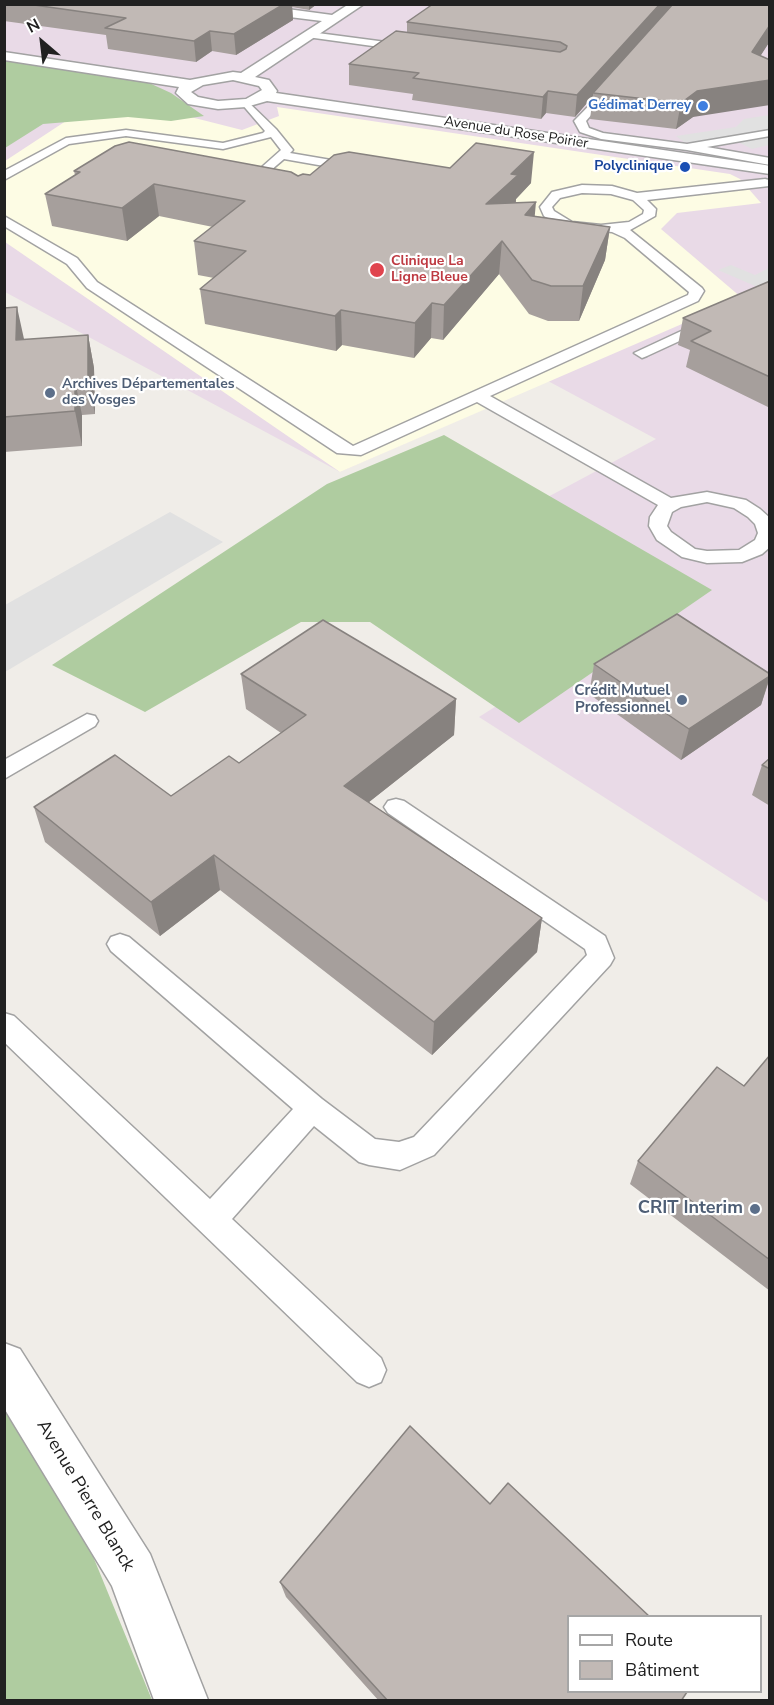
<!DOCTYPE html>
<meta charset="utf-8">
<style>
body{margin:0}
#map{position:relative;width:774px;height:1705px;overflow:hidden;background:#f0ede8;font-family:"Nunito Sans",sans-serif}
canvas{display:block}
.frame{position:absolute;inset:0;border:6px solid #212121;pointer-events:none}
.legend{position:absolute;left:567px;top:1615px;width:195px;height:78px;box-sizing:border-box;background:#fff;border:2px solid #a6a6a6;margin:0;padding:8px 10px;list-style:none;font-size:18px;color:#212121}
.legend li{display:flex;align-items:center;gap:12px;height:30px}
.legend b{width:30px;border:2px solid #a6a6a6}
.north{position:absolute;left:12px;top:12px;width:60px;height:60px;-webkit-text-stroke:4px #fff;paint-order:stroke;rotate:332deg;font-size:16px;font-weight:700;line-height:24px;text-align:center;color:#212121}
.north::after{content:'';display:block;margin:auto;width:21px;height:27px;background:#212121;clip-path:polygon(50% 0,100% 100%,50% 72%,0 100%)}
</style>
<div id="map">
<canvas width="774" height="1705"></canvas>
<div class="frame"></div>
<ul class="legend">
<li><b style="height:8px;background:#fff"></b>Route</li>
<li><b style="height:16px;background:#c1b9b5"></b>Bâtiment</li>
</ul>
<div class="north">N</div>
</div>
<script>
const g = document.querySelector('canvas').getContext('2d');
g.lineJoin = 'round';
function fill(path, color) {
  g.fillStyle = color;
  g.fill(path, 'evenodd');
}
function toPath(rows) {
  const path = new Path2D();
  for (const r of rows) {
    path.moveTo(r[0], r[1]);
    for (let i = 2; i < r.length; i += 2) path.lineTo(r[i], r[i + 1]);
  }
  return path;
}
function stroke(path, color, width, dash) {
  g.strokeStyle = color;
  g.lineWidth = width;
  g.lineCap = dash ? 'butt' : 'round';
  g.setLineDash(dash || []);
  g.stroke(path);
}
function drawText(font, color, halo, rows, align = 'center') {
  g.font = font + ' "Nunito Sans",sans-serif';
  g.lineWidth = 4.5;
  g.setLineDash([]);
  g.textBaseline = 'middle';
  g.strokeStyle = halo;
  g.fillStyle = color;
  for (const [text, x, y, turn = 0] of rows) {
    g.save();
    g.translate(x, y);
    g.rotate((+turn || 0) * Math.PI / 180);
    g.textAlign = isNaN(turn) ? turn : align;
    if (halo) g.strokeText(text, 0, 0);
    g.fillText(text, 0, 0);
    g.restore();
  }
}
const industrial = toPath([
 [4,5,769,5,769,903,479,717,680,590,531,506,656,439,548,381,340,472,5,292]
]);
const education = toPath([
 [277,107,730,174,740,179,761,203,677,213,661,229,742,298,340,472,5,242,5,161,69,119,167,111,242,130,279,116]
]);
const forest = toPath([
 [5,59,134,76,171,93,204,116,171,121,128,117,43,124,5,148],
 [444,435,712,590,519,723,370,622,301,622,145,712,52,665,327,484],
 [5,1342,152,1700,5,1700]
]);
const parking = toPath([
 [769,115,769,145,752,149,740,143,684,142,676,136,736,127,744,119],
 [731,265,755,275,769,268,769,285,762,289,718,270],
 [170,512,223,542,5,672,5,605]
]);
const service = toPath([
 [310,32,409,45,414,48,409,51,307,37,305,35,310,32],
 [614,80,619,83,586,121,589,128,603,133,687,144,770,130,770,136,707,147,770,158,770,165,687,150,601,139,580,132,574,121,614,80],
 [246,100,276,129,293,150,290,153,331,160,344,167,344,173,329,183,323,179,332,171,324,166,284,159,257,182,235,175,241,171,254,174,281,150,271,137,223,149,126,136,69,144,4,180,4,171,66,138,126,130,223,143,263,133,265,131,241,103,246,100],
 [765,179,769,180,769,186,647,200,656,209,655,216,630,230,702,288,704,291,698,301,490,396,671,498,707,492,746,500,760,509,770,518,770,547,762,554,742,562,707,563,682,557,657,540,649,526,650,517,658,505,477,402,361,455,337,453,87,288,67,264,4,226,4,216,77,258,97,282,353,446,688,295,689,292,625,238,612,232,564,228,544,216,540,207,552,192,582,185,612,186,637,193,765,179],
 [582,193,611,194,633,200,644,210,643,214,629,222,601,225,572,222,554,211,552,207,560,198,582,193],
 [707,502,734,508,748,517,755,524,758,533,755,540,739,550,707,551,695,549,671,532,667,526,672,512,681,507,707,502],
 [707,319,714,323,712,326,647,356,642,358,634,353,707,319],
 [87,714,95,716,98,721,95,726,4,779,4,760,87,714],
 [396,799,404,801,605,936,614,958,610,965,434,1155,400,1170,369,1165,359,1162,314,1126,232,1219,381,1358,386,1370,381,1382,369,1387,357,1382,4,1042,4,1013,14,1016,210,1199,293,1109,111,951,107,944,111,937,120,934,129,937,322,1099,375,1139,399,1142,414,1137,587,955,585,949,388,813,384,807,388,801,396,799]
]);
const minor = toPath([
 [210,4,250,4,332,15,349,4,364,4,255,77,269,80,277,91,276,93,765,165,770,166,770,174,267,101,246,107,218,109,188,104,176,93,179,87,4,60,4,52,190,80,233,72,241,73,322,21,216,8,210,4],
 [233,80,259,86,262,90,246,99,218,101,198,97,191,92,203,85,233,80]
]);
const tertiary = toPath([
 [4,1343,20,1349,150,1554,208,1700,154,1700,112,1586,4,1408,4,1343]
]);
const wall = toPath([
 [4,4,317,4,309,10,292,7,293,20,236,55,212,51,196,62,108,49,106,35,4,21],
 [770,4,770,41,760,56,693,117,676,129,590,119,593,96,575,117,546,113,541,119,412,100,413,94,349,85,349,64,407,32,407,22],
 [74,171,298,176,310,175,531,183,516,199,516,203,535,216,610,227,605,260,579,321,548,321,529,314,499,274,443,340,431,338,414,358,342,345,336,351,205,324,200,289,214,278,198,275,194,241,213,227,159,216,127,241,52,226,45,194,75,175],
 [770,281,770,408,686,367,690,350,678,345,683,318],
 [4,308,24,340,88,335,94,368,95,414,82,415,82,446,4,452],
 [594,664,770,674,770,678,761,705,681,760,589,694],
 [241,674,456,699,454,735,369,802,542,918,537,952,432,1055,220,890,160,936,45,842,34,807,171,796,239,763,281,733,246,709],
 [770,758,770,806,752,795,762,765],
 [770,1055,770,1291,630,1184,638,1161,744,1086],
 [280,1582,681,1701,379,1701,286,1597]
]);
const shadedWall = toPath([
 [284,4,292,4,293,20,236,55,234,34],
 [309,4,317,4,309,10],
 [660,4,674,4,593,93,593,96,575,117,577,95],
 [770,25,770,41,747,77,752,52],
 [210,31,212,51,196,62,194,41],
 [770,80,770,105,693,117,676,129,681,103,697,91],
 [548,91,546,113,541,119,543,97],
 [534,152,531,183,516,199,515,207,486,204,511,174],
 [154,184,159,216,127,241,122,208],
 [536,202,533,235,525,215],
 [610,227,605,260,579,321,583,286],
 [502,241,499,274,443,340,444,305],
 [432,303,431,338,414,358,415,323],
 [17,307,24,339,16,340],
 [341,310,342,345,336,351,335,316],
 [88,335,94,368,95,414,88,380],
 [75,381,82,415,82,446,75,411],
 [770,676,761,705,681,760,689,729],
 [456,699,454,735,345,821,344,786],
 [214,855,220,890,160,936,151,902],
 [542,918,537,952,432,1055,434,1022]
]);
const building = toPath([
 [27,4,284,4,234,34,210,31,194,41,105,28,126,18,27,4],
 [433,4,660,4,577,95,548,91,543,97,413,78,419,73,349,64,396,31,560,52,566,49,567,46,560,42,407,22,433,4],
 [673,4,770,4,770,25,752,52,770,60,770,80,697,91,681,103,593,93,673,4],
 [129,142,291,172,298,176,303,174,310,175,334,155,349,152,450,168,476,143,534,152,511,174,518,175,486,204,536,202,525,215,610,227,583,286,551,286,532,280,502,241,444,305,432,303,415,323,341,310,335,316,200,289,246,251,194,241,245,201,154,184,122,208,45,194,80,172,74,171,115,146,129,142],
 [770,281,770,377,691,341,711,331,683,318,770,281],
 [17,307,16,340,88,335,88,380,75,381,75,411,4,417,4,308,17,307],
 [677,614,770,674,770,676,689,729,594,664,677,614],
 [323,620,456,699,344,786,542,918,434,1022,214,855,151,902,34,807,115,755,171,796,229,756,239,763,306,715,241,674,323,620],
 [770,758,770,769,762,765,770,758],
 [770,1055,770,1260,638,1161,717,1067,744,1086,770,1055],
 [410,1426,490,1504,508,1483,650,1617,568,1617,568,1692,687,1692,681,1701,388,1701,280,1582,410,1426]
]);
const markers = [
 [703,106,6,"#3f7fe0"],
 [685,167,6,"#1a4fb4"],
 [377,270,8,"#e0444e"],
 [50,393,6,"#5c6f8a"],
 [682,700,6,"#5c6f8a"],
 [755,1209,6,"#5c6f8a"]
];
const farShopnames = [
 ["Gédimat Derrey",691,106]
];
const farStreetnames = [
 ["Avenue du Rose Poirier",516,133,9]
];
const farTransitnames = [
 ["Polyclinique",673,167]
];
const farHealthnames = [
 ["Clinique La",391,262],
 ["Ligne Bleue",391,278]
];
const farServicenames = [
 ["Archives Départementales",62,385],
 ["des Vosges",62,401]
];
const serviceNames = [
 ["Crédit Mutuel",670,691],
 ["Professionnel",670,708]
];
const nearServicenames = [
 ["CRIT Interim",743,1209]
];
const nearStreetnames = [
 ["Avenue Pierre Blanck",85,1496,59]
];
fill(industrial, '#e9dae7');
fill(education, '#fdfce4');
fill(forest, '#afcca0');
fill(parking, '#e1e1e1');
stroke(service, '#a2a2a2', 3);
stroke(minor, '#a2a2a2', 3);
stroke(tertiary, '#a2a2a2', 3);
fill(service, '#fff');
fill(minor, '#fff');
fill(tertiary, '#fff');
fill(wall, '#a69f9c');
fill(shadedWall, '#87827f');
fill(building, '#c1b9b5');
stroke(building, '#87827f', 1.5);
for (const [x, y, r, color] of markers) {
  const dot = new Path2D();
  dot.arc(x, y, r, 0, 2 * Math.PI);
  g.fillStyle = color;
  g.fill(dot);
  stroke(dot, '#fff', 2);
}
drawText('bold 14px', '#366cbe', '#fff', farShopnames, 'right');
drawText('14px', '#212121', '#fff', farStreetnames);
drawText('bold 14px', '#164399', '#fff', farTransitnames, 'right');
drawText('bold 14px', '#be3a42', '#fff', farHealthnames, 'left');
drawText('bold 14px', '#4e5e75', '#fff', farServicenames, 'left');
drawText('bold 15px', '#4e5e75', '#fff', serviceNames, 'right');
drawText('bold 18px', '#4e5e75', '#fff', nearServicenames, 'right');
drawText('18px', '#212121', '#fff', nearStreetnames);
</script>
